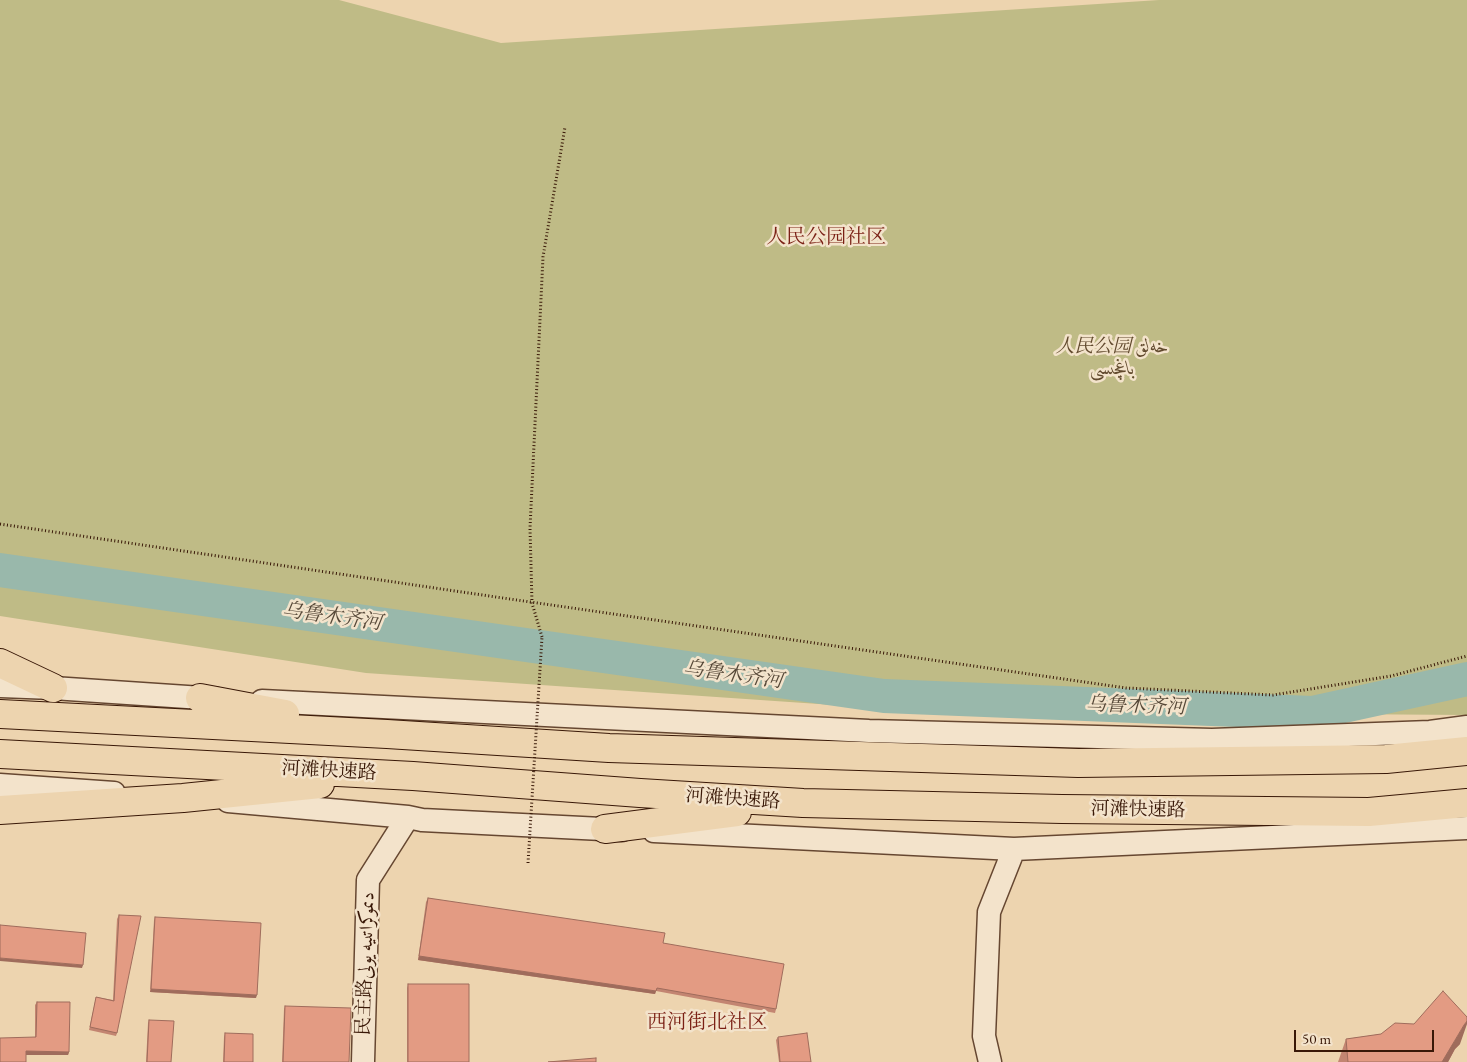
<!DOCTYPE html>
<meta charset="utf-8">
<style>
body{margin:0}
#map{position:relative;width:1467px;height:1062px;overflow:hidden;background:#edd4af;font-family:"EB Garamond",serif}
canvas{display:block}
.scale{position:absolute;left:1294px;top:1030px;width:140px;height:22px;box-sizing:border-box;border:2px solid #391807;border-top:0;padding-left:6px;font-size:15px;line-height:18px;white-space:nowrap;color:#391807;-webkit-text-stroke:4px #f3e3cb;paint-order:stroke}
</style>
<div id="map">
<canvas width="1467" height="1062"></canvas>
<div class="scale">50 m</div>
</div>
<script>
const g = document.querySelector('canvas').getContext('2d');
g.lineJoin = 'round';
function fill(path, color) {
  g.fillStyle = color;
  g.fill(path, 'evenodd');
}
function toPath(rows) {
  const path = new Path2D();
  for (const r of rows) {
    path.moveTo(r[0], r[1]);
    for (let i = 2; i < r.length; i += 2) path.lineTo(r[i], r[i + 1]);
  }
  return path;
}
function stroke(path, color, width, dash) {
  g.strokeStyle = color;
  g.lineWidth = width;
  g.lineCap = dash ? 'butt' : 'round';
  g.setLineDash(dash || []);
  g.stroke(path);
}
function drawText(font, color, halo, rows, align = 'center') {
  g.font = font + ' "EB Garamond",Amiri,"Noto Serif SC",serif';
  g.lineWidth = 5;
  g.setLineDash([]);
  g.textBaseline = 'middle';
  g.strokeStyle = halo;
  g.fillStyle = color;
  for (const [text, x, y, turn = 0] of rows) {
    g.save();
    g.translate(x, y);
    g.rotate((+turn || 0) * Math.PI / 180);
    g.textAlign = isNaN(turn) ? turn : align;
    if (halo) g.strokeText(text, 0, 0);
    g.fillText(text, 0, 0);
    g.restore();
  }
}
const green = toPath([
 [0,0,339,0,501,43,1159,0,1467,0,1467,715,921,711,366,673,0,616]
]);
const river = toPath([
 [0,570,884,696,1312,713,1467,679]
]);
const path = toPath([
 [0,524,496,597,1126,688,1273,695,1391,676,1467,656],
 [542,637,532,603,530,528,543,257,565,127]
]);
const minor = toPath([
 [0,686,53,688,217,699],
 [262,701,869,731,1212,740,1430,732,1467,727],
 [0,785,114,793],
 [228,801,408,817,422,820,622,830],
 [654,831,1014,849,1467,828],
 [363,1062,368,880,408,817],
 [990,1062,984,1036,989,912,1014,849]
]);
const highway = toPath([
 [0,663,53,688],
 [200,698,285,714],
 [0,714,387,734,609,748,1078,763,1386,759,1467,751],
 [0,754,413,776,640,793,803,803,1062,809,1369,812,1467,803],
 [0,810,183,798,320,784],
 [605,829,737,812]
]);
const pathBridge = toPath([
 [528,863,542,637]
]);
const wall = toPath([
 [428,898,663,943,776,1009,775,1013,656,991,655,994,418,960,426,902],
 [119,915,117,1033,116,1036,89,1030,96,997,113,1000,117,919],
 [155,917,256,998,150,992,154,920],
 [408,984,469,1062,407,1062,407,988],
 [37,1002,69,1052,68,1055,26,1055,0,1062,35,1037,35,1005],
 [285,1006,349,1062,282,1062,284,1009],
 [149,1020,171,1062,146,1062,148,1023],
 [225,1033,253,1062,223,1062,224,1037],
 [1381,1034,1460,1044,1455,1049,1448,1062,1338,1062,1346,1039],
 [778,1037,811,1062,779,1062,776,1040]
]);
const shadedWall = toPath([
 [419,956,656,991,655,994,418,960],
 [0,958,83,965,82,968,0,961],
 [151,989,257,995,256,998,150,992],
 [1467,1021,1467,1024,1460,1044,1455,1049,1448,1062,1442,1062,1464,1025],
 [26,1051,69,1052,68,1055,25,1055]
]);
const building = toPath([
 [428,898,665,933,663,943,784,964,776,1009,657,988,656,991,419,956,428,898],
 [119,915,141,916,117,1033,90,1027,96,997,114,1001,119,915],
 [155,917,261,923,257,995,151,989,155,917],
 [0,925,86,933,83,965,0,958,0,925],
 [408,984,469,984,469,1062,408,1062,408,984],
 [1443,991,1467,1017,1467,1021,1464,1025,1442,1062,1348,1062,1346,1039,1381,1034,1395,1023,1414,1024,1443,991],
 [37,1002,70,1002,69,1052,26,1051,26,1062,0,1062,0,1038,36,1037,37,1002],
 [285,1006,351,1008,349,1062,283,1062,285,1006],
 [149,1020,174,1021,171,1062,147,1062,149,1020],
 [225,1033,253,1034,253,1062,224,1062,225,1033],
 [807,1033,811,1062,780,1062,778,1037,807,1033],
 [596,1058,596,1062,548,1062,596,1058]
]);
const parkNames = [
 ["人民公园 خەلق",1112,347],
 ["باغچىسى",1112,369]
];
const streetNames = [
 ["河滩快速路",329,771,3],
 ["河滩快速路",733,799,4],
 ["河滩快速路",1138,810,1],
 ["民主路دىموكراتىيە يولى",366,964,-88]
];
const neighbourhoodNames = [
 ["人民公园社区",826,238],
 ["西河街北社区",707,1023]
];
const waterNames = [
 ["乌鲁木齐河",332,617,8],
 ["乌鲁木齐河",733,675,8],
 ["乌鲁木齐河",1136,706,2]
];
fill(green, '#bfbb86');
stroke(river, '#99b8ab', 34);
stroke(minor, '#664731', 25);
stroke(highway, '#391807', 30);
stroke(path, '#391807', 3, [1, 2.5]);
stroke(minor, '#f3e3cb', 22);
stroke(highway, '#edd4af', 28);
stroke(pathBridge, '#391807', 3, [1, 2.5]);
fill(wall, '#c38571');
fill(shadedWall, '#9f6c5c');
fill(building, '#e39b83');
stroke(building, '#9f6c5c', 1);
drawText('italic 19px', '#61492d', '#f3e3cb', parkNames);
drawText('19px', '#391807', '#f3e3cb', streetNames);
drawText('20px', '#7a1f14', '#f3e3cb', neighbourhoodNames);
drawText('italic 20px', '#564838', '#f3e3cb', waterNames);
</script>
